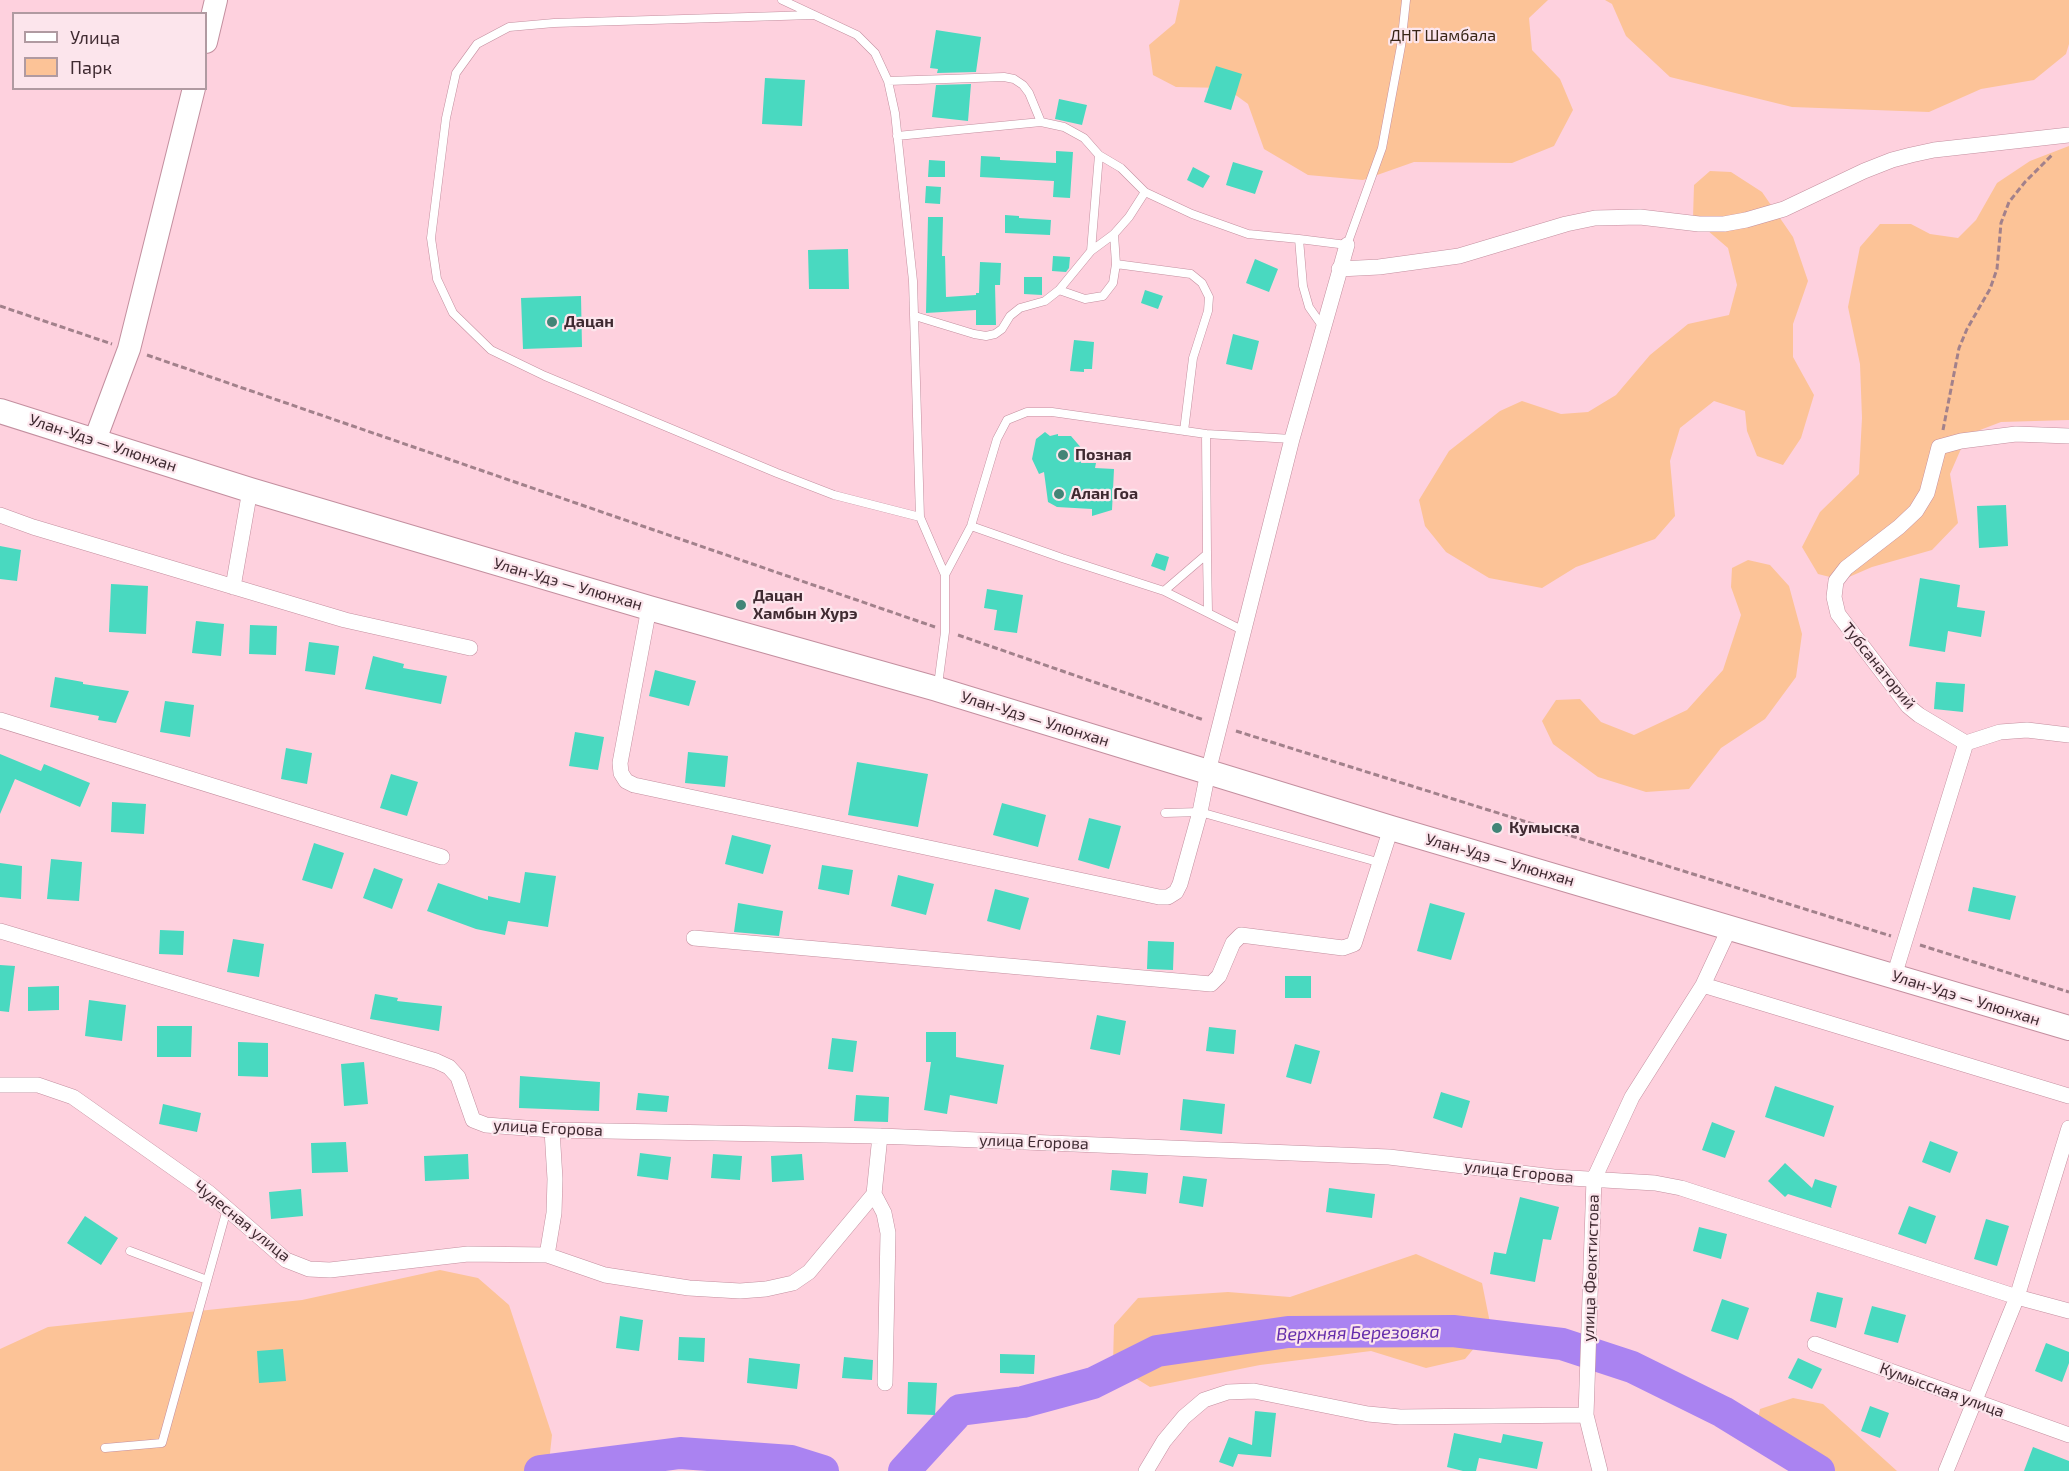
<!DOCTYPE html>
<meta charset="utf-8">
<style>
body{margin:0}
#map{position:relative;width:2069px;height:1471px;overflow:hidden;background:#fed1de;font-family:"Exo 2",sans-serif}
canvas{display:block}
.legend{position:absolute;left:12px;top:12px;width:195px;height:78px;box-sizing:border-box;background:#fce5ec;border:2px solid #b09aa1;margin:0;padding:8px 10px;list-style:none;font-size:18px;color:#3f2a31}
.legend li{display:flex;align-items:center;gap:12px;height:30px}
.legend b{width:30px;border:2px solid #b09aa1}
</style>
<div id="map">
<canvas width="2069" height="1471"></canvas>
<ul class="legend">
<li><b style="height:8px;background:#fff"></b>Улица</li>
<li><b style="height:16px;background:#fcc397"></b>Парк</li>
</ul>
</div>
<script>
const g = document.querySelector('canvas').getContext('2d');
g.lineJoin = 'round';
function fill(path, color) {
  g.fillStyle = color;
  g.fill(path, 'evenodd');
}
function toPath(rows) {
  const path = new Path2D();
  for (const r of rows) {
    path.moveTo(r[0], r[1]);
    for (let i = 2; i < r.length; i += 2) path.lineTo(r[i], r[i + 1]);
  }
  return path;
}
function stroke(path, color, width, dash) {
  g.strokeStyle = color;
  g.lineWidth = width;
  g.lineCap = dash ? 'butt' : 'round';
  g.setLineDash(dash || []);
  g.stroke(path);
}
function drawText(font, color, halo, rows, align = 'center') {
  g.font = font + ' "Exo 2",sans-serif';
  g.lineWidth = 4.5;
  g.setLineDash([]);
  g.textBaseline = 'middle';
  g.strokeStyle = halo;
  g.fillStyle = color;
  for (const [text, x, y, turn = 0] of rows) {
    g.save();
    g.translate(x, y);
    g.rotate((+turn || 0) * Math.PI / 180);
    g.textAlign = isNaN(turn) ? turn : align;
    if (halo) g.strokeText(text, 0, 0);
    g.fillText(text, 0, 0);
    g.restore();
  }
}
const green = toPath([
 [1180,0,1548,0,1529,18,1532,50,1560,79,1573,110,1554,146,1512,163,1414,162,1363,180,1308,175,1264,149,1248,104,1226,88,1176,87,1153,75,1149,45,1175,23],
 [1605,0,2069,0,2069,44,2066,54,2034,80,1981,89,1929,112,1792,107,1670,77,1626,36,1612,4],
 [2069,146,2069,420,2001,422,1967,435,1950,474,1958,523,1932,550,1872,567,1842,580,1818,574,1802,547,1820,512,1859,474,1862,418,1860,364,1848,307,1860,247,1880,224,1911,224,1930,234,1958,238,1976,220,1997,183,2030,161],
 [1710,171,1731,172,1762,192,1793,237,1808,281,1793,324,1793,357,1814,395,1801,438,1783,465,1757,456,1747,431,1745,411,1714,401,1680,428,1670,461,1675,516,1655,539,1576,567,1542,588,1489,578,1446,552,1425,526,1419,500,1449,451,1500,411,1522,401,1561,414,1588,412,1616,395,1650,355,1688,324,1729,315,1737,285,1728,248,1693,218,1694,185],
 [1748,560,1770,565,1789,586,1802,634,1796,677,1765,719,1721,748,1689,789,1646,792,1598,777,1553,744,1542,721,1556,700,1580,699,1601,722,1634,735,1687,710,1723,670,1741,615,1731,587,1732,568],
 [1416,1254,1482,1283,1491,1328,1465,1359,1426,1368,1371,1351,1260,1365,1150,1387,1113,1364,1114,1325,1138,1298,1228,1292,1290,1297],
 [440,1270,478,1278,509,1305,552,1435,548,1471,0,1471,0,1349,48,1327,302,1300],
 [1793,1398,1823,1404,1897,1471,1798,1471,1755,1434,1760,1409]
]);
const river = toPath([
 [540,1471,680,1453,791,1461,823,1471],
 [904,1471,960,1410,1023,1402,1093,1383,1157,1351,1288,1332,1453,1331,1562,1344,1632,1367,1723,1412,1819,1471]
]);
const building = toPath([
 [936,30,981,37,976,72,937,73,938,69,930,68],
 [1216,66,1242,74,1231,110,1204,102],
 [765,78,805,80,802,126,762,124],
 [971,84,968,121,932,117,936,85],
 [1059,99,1087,105,1082,125,1055,119],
 [1056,151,1073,152,1070,198,1053,197,1054,181,980,177,981,156,1000,157,1000,160,1056,163],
 [929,160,945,161,945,177,928,177],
 [1233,162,1263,171,1255,194,1226,185],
 [1193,167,1210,176,1203,188,1187,180],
 [926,186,941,187,940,204,925,203],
 [1005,215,1019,216,1019,218,1051,220,1050,235,1005,233],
 [928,217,943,217,942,256,945,256,946,297,976,295,976,293,979,293,980,262,1001,263,1000,285,995,285,996,325,976,325,976,310,926,313],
 [848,249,849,289,809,289,808,250],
 [1053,256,1070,257,1069,268,1066,272,1052,271],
 [1255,259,1278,269,1269,292,1246,283],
 [1024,277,1042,277,1042,295,1024,294],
 [1145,290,1163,296,1158,309,1141,303],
 [581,296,582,347,523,349,521,298],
 [1233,334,1259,341,1252,370,1226,364],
 [1074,340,1094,342,1092,369,1084,369,1084,372,1070,371],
 [1045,432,1050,436,1058,434,1058,436,1071,436,1083,450,1081,463,1096,463,1095,468,1114,469,1112,510,1092,516,1092,509,1057,507,1048,502,1044,472,1039,474,1032,459,1036,439],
 [2006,505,2008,546,1979,548,1977,506],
 [0,546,21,550,17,581,0,579],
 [1156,553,1169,557,1165,571,1151,566],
 [1920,578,1960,585,1957,607,1985,611,1981,637,1948,631,1945,652,1909,646],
 [111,584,148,586,146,634,109,632],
 [987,589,1023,595,1017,633,994,630,997,610,984,608],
 [196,621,224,624,221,656,192,653],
 [250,625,277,626,276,655,249,654],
 [309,642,339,646,335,675,305,671],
 [373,656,404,664,403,668,447,676,441,704,365,689],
 [655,670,696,681,689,706,649,696],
 [55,677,83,682,83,684,129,691,116,723,98,720,99,716,50,707],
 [1936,682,1965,684,1963,712,1934,709],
 [165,701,194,705,190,737,160,732],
 [575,732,604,737,598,770,569,766],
 [286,748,312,753,307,784,281,779],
 [688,752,728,756,725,787,685,783],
 [0,754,41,771,44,764,90,783,80,807,15,779,0,814],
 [857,762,928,774,918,827,848,815],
 [391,774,418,782,407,816,380,808],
 [112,802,146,804,144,834,111,832],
 [1002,803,1046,815,1038,847,993,835],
 [1089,818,1121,826,1109,869,1078,860],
 [732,835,771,845,763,874,725,864],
 [314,843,344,853,332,889,302,880],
 [51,859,82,862,79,901,47,899],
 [0,863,22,866,21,899,0,897],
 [822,865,853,870,849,895,818,889],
 [374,868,403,879,392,909,363,898],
 [525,872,556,876,548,927,508,921,505,935,476,929,427,911,438,883,488,900,488,896,520,903],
 [898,875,934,884,926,915,891,906],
 [1973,887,2016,896,2010,920,1968,911],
 [995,889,1029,898,1020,930,987,921],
 [738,903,783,911,779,936,734,932],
 [1430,903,1465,913,1451,960,1417,951],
 [160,930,184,931,183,955,159,954],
 [233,939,264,944,259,977,227,972],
 [1148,941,1174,942,1173,970,1147,969],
 [0,965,15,966,9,1012,0,1011],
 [1285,976,1311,976,1311,998,1285,998],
 [59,986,59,1010,28,1011,28,987],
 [375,994,398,998,397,1001,442,1006,439,1031,370,1019],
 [89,1000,126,1005,122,1041,85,1036],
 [1097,1015,1126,1021,1120,1055,1090,1049],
 [157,1026,192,1026,191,1057,157,1057],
 [1209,1027,1236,1030,1234,1054,1206,1051],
 [926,1032,956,1032,956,1057,1004,1065,997,1104,950,1095,947,1114,924,1110,931,1062,926,1062],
 [832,1038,857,1041,853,1072,828,1069],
 [238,1042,268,1043,268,1077,238,1076],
 [1295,1044,1320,1051,1311,1084,1286,1077],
 [364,1062,368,1104,344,1106,341,1064],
 [520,1076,600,1082,599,1111,519,1108],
 [1775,1086,1834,1106,1824,1137,1765,1117],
 [1441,1092,1470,1101,1462,1128,1433,1118],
 [638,1093,669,1096,667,1112,636,1110],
 [856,1095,889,1097,888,1122,854,1121],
 [1183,1099,1225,1104,1222,1134,1180,1130],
 [163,1104,201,1113,197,1132,159,1124],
 [1712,1122,1735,1131,1725,1158,1702,1150],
 [1930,1141,1958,1152,1950,1173,1922,1162],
 [346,1142,348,1172,312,1173,311,1143],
 [640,1153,671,1157,668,1180,637,1176],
 [468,1154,469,1179,425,1181,424,1156],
 [713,1154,742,1156,740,1180,711,1178],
 [802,1154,804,1180,772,1182,771,1156],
 [1785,1163,1812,1188,1815,1179,1837,1186,1831,1207,1832,1208,1788,1194,1785,1197,1768,1181],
 [1112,1170,1148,1173,1146,1194,1110,1190],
 [1183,1176,1207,1179,1203,1207,1179,1203],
 [1329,1188,1375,1194,1372,1218,1326,1212],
 [301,1189,303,1216,271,1219,269,1192],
 [1520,1197,1559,1207,1551,1240,1543,1239,1535,1282,1490,1274,1494,1252,1506,1254],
 [1909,1206,1936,1216,1926,1244,1898,1234],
 [85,1216,118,1238,101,1265,67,1243],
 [1986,1219,2009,1226,1997,1266,1974,1259],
 [1699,1227,1727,1234,1721,1259,1693,1251],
 [1817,1292,1843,1298,1836,1328,1810,1321],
 [1722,1299,1749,1308,1738,1340,1711,1331],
 [1872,1306,1906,1315,1898,1343,1864,1334],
 [620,1316,643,1320,639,1351,616,1348],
 [679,1337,705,1338,704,1362,678,1360],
 [2046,1343,2069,1352,2069,1363,2062,1382,2035,1371],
 [283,1349,286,1381,259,1383,257,1351],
 [1000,1354,1035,1355,1034,1374,1000,1373],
 [844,1357,873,1360,872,1380,842,1378],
 [749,1358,800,1364,797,1389,747,1383],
 [1798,1358,1822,1369,1812,1389,1788,1378],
 [908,1382,937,1383,935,1415,907,1414],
 [1870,1406,1889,1413,1880,1438,1861,1431],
 [1255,1411,1276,1413,1271,1457,1238,1454,1233,1467,1219,1462,1229,1437,1252,1445],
 [1454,1433,1501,1443,1503,1434,1543,1442,1537,1469,1479,1458,1476,1471,1463,1471,1447,1467],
 [2033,1447,2069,1461,2069,1471,2024,1471]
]);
const path = toPath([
 [0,306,112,344],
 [147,355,935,627],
 [1943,430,1959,348,1967,329,1990,289,1997,269,2001,223,2009,202,2025,182,2053,154],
 [958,635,1204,720],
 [1236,731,1891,936],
 [1920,945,2069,992]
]);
const lane = toPath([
 [782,0,857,35,875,53,888,81,895,113,913,281,920,517,945,575],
 [813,15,554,23,509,27,477,44,456,73,446,118,431,238,437,279,453,313,491,350,545,376,777,473,834,495,920,517],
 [888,81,1004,77,1014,79,1023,85,1029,93,1041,122],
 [897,136,1041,122,1064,127,1084,138,1099,155,1121,168,1145,192,1192,214,1248,234,1299,239],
 [1091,251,1099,155],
 [1116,264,1191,274,1202,283,1209,297,1208,311,1193,358,1184,431],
 [1059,290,1085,299,1103,296,1113,283,1116,264,1114,234],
 [915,316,974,334,986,336,995,334,1002,329,1010,316,1020,308,1045,301,1059,290,1091,251,1114,234,1129,217,1145,192],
 [1323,327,1309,307,1303,286,1299,239,1347,245,1382,148,1401,46,1406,0],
 [971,526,1062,558,1164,591,1207,554,1206,434,1292,439],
 [1207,554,1208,612],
 [1164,591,1244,631],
 [938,685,945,632,945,575,971,526,997,439,1007,420,1027,412,1052,412,1206,434],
 [1165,813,1200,812,1381,863],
 [130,1251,207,1280],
 [105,1448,162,1443,227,1209]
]);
const street = toPath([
 [1339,269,1379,267,1459,256,1566,224,1595,218,1640,217,1699,224,1724,224,1746,220,1784,209,1864,171,1892,160,1911,155,1934,150,2069,135],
 [0,515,33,527,345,620,470,648],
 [233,587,250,490],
 [649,608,620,763,621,773,626,781,634,785,1159,897,1168,897,1176,892,1180,884,1200,812,1208,772,1292,439,1347,245],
 [0,720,442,857],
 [1966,743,1919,715,1908,706,1838,614,1834,597,1836,581,1846,568,1899,527,1916,511,1927,493,1939,447,1961,441,2016,434,2069,436],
 [1730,927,1703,985,2069,1096],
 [0,931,436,1061,449,1067,458,1077,473,1120,486,1125,552,1130,880,1136,1389,1157,1554,1177,1655,1183,1681,1188,2017,1297,2069,1311],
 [694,938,1211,984,1219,976,1233,943,1241,935,1343,948,1354,944,1391,828],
 [1894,976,1966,743,2000,732,2027,730,2069,735],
 [0,1085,38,1085,73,1097,209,1193,286,1260,309,1269,330,1270,468,1254,547,1255],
 [552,1130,555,1179,554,1213,547,1255,605,1275,689,1288,740,1291,766,1289,793,1283,809,1272,874,1194,880,1136],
 [874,1194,884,1213,888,1233,885,1383],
 [1815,1344,2069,1435],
 [1146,1471,1164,1441,1184,1417,1204,1400,1228,1392,1254,1391,1368,1414,1400,1417,1586,1415],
 [1600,1471,1586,1415,1594,1179,1632,1097,1703,985],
 [1946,1471,2017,1297,2069,1128]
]);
const secondary = toPath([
 [206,42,216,0],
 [95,440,129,349,194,88]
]);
const primary = toPath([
 [0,411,250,490,649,608,937,689,1391,828,2069,1028]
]);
const markers = [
 [552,322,6,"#428577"],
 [1063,455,6,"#428577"],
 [1059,494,6,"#428577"],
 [741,605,6,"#428577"],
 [1497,828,6,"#428577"]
];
const parkNames = [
 ["ДНТ Шамбала",1443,36]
];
const poiNames = [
 ["Дацан",564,322],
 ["Позная",1075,455],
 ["Алан Гоа",1071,494],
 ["Дацан",753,596],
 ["Хамбын Хурэ",753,614],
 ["Кумыска",1509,828]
];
const streetNames = [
 ["Улан-Удэ — Улюнхан",103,443,18],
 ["Улан-Удэ — Улюнхан",568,584,16],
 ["Тубсанаторий",1879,666,51],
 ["Улан-Удэ — Улюнхан",1035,719,17],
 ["Улан-Удэ — Улюнхан",1500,860,16],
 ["Улан-Удэ — Улюнхан",1966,998,17],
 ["улица Егорова",548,1128,3],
 ["улица Егорова",1034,1142,2],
 ["улица Егорова",1519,1172,6],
 ["Чудесная улица",242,1221,39],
 ["улица Феоктистова",1591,1268,-88],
 ["Кумысская улица",1942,1390,20]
];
const waterNames = [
 ["Верхняя Березовка",1358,1333,-1]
];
fill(green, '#fcc397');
stroke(river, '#aa83f1', 32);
fill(building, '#49d9c0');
stroke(lane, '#c38f9f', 9);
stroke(street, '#c38f9f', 16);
stroke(secondary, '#c38f9f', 24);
stroke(primary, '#c38f9f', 26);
stroke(path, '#a2818b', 3, [6, 3]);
stroke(lane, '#fff', 8);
stroke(street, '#fff', 15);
stroke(secondary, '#fff', 22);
stroke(primary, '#fff', 24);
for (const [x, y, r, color] of markers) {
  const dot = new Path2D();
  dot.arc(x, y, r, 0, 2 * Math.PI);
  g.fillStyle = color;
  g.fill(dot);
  stroke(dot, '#fce5ec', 2);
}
drawText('16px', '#382516', '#fce5ec', parkNames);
drawText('bold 16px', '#3f2a31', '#fce5ec', poiNames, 'left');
drawText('16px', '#3f2a31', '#fce5ec', streetNames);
drawText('italic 18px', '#642cab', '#fce5ec', waterNames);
</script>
